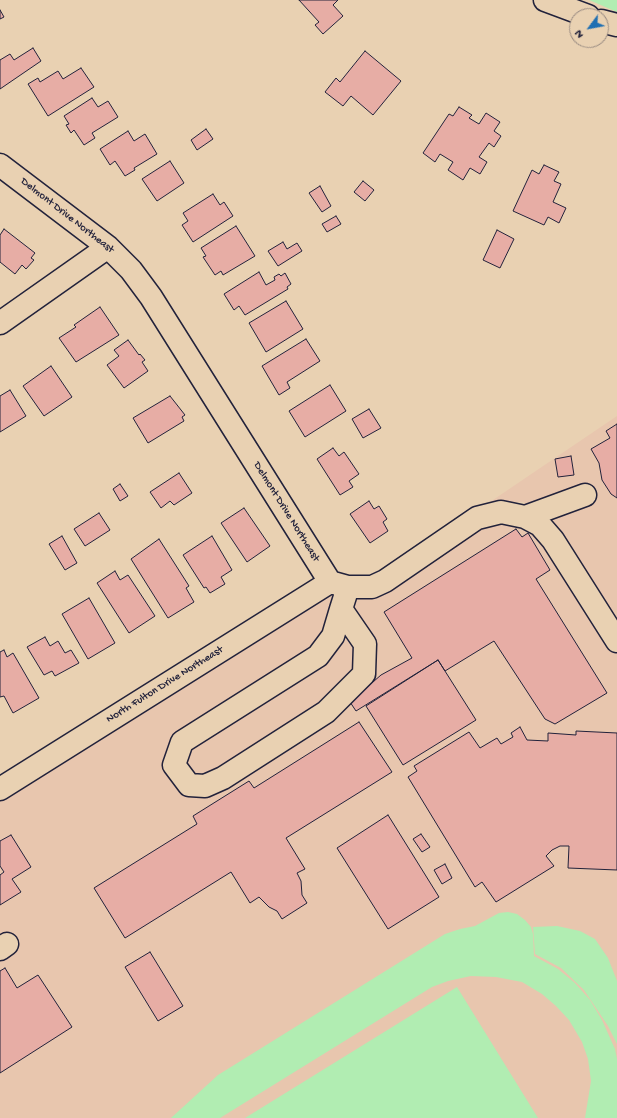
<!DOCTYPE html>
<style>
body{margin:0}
#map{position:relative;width:617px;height:1118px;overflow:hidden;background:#e9d1b2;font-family:"Gochi Hand",sans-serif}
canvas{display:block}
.north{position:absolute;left:569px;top:8px;width:40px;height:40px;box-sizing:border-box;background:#e9d1b2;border:1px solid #998b82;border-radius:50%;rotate:238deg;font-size:11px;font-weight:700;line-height:16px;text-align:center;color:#22223b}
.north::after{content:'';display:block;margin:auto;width:14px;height:18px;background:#1f6fb2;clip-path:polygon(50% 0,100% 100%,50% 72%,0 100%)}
</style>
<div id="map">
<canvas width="617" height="1118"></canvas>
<div class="north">N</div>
</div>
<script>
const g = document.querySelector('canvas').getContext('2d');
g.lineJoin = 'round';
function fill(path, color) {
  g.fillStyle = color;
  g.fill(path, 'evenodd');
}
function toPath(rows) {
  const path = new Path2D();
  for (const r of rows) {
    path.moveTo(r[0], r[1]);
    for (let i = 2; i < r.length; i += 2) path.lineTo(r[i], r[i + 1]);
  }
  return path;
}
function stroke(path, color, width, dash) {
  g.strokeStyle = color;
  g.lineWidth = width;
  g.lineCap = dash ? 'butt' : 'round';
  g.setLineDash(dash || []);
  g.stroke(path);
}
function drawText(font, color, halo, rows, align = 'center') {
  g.font = font + ' "Gochi Hand",sans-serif';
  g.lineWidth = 3;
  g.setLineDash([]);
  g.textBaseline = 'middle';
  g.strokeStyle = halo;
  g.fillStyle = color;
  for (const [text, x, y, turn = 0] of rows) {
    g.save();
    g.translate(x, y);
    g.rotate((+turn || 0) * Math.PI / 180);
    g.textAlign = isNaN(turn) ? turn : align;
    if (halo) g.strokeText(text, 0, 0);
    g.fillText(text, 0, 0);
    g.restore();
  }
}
const built = toPath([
 [617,416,617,629,551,524,523,502,490,502],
 [525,517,617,641,617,1118,0,1118,0,789,330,582,372,587,477,518]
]);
const green = toPath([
 [589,0,617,0,617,12],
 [508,912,517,914,525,920,531,927,533,934,534,956,558,969,575,983,590,1000,602,1020,615,1049,617,1059,617,1118,585,1118,591,1081,588,1059,582,1042,569,1020,556,1006,542,994,522,982,496,977,471,976,448,981,432,987,220,1118,171,1118,218,1075,445,934,460,929,475,926,499,913],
 [557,926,580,931,595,939,608,958,617,981,617,1044,608,1026,584,990,561,968,535,954,533,927],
 [457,987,538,1118,245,1118]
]);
const building = toPath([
 [299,0,338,0,333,5,343,16,323,34,315,25,319,22,299,0],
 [0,10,4,17,0,19,0,10],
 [33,48,41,61,0,89,0,60,10,54,14,60,33,48],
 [365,51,401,81,373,115,351,96,343,106,325,92,336,78,340,82,365,51],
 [81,68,94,87,48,116,28,84,38,78,40,82,58,71,63,79,81,68],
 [92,98,98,107,108,101,118,117,92,133,95,138,84,145,74,130,71,133,66,125,69,124,64,116,92,98],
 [459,107,472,115,469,118,479,124,486,113,500,122,494,131,501,136,494,147,489,143,479,157,487,162,480,174,470,168,463,180,448,170,453,162,440,154,435,162,423,153,449,114,453,116,459,107],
 [206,129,213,139,197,150,191,140,206,129],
 [128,131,134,141,145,134,157,154,134,168,135,170,125,176,115,161,110,165,100,149,128,131],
 [170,161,184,183,157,201,142,179,170,161],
 [544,165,559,172,554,181,561,184,553,202,566,208,559,223,548,217,544,225,513,211,532,170,539,174,544,165],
 [363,181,374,190,365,201,354,192,363,181],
 [320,186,331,206,322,212,309,193,320,186],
 [213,194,220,205,224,202,233,216,193,242,182,225,188,221,183,213,213,194],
 [336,216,341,224,327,232,322,224,336,216],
 [236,226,255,256,223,275,221,271,215,275,203,257,206,256,201,248,236,226],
 [4,229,35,253,31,258,34,260,26,269,22,265,15,274,0,262,0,235,4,229],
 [497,230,514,239,500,268,483,260,497,230],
 [283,242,287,249,297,243,302,251,278,266,268,251,283,242],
 [259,272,266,285,275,280,274,277,279,274,281,276,285,273,291,284,287,287,288,289,245,315,239,306,234,310,224,294,259,272],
 [286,301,303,329,266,352,249,323,286,301],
 [100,307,119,335,76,362,59,338,76,327,74,325,100,307],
 [306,339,320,361,287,382,290,388,279,395,262,366,306,339],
 [128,340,139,355,140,354,145,360,142,362,148,371,124,388,107,365,119,356,114,350,128,340],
 [51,366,72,397,44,416,23,386,51,366],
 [330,385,346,411,305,437,289,411,330,385],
 [10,390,26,416,0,432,0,396,10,390],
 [170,396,185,415,182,417,184,421,148,443,133,418,170,396],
 [369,409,381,428,363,438,352,419,369,409],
 [617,424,617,498,611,494,602,480,599,463,591,449,610,438,606,431,617,424],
 [333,448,339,456,344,452,359,474,349,481,353,487,340,495,317,459,333,448],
 [571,456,574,475,558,477,555,459,571,456],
 [179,473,192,493,174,505,170,501,161,508,150,492,179,473],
 [120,484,128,496,120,501,113,489,120,484],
 [369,501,374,509,379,506,387,519,383,522,388,531,370,543,350,514,369,501],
 [244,508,270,546,247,562,221,523,244,508],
 [99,513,110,530,85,546,74,529,99,513],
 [516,529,522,537,528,533,550,570,536,579,607,693,555,724,545,719,494,641,445,671,438,660,356,711,350,702,381,675,412,658,384,612,516,529],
 [62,536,77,563,65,570,49,544,62,536],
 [212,536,232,570,221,577,225,584,210,593,206,587,204,588,183,555,212,536],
 [159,539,189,586,186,588,194,602,168,618,131,559,159,539],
 [115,571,120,580,128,575,155,616,129,633,97,583,115,571],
 [89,598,115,643,88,659,62,614,89,598],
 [45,637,50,646,58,641,65,653,71,650,79,663,55,676,52,671,44,675,27,647,45,637],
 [4,650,7,657,13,653,39,698,13,713,4,696,0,697,0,652,4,650],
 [438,660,476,720,403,765,366,706,438,660],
 [359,722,392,772,286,838,305,869,297,873,301,881,302,895,307,903,282,919,277,911,269,907,259,897,250,903,231,872,125,938,94,888,197,824,193,816,249,781,254,788,359,722],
 [520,727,527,740,548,741,548,733,576,735,576,731,617,733,617,870,568,868,569,846,560,846,552,850,546,856,554,866,496,902,482,882,475,887,408,777,417,771,414,766,469,732,480,748,497,738,501,744,513,737,511,733,520,727],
 [388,815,439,897,388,929,337,848,388,815],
 [421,834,430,847,422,852,413,839,421,834],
 [11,835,31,867,12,879,21,892,0,905,0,875,4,872,0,866,0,841,11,835],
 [445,864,452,878,442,884,434,870,445,864],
 [150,952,183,1006,158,1021,125,967,150,952],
 [5,968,17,988,38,975,72,1027,0,1073,0,971,5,968]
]);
const minor = toPath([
 [545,0,588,16],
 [601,21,617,25],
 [0,165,108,247,131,270,151,297,330,582,348,587,372,587,385,581,477,518,501,512,525,517,540,525,553,540,617,641],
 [0,323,108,247],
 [525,517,585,495],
 [341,609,365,644,364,674,326,712,223,778,205,786,189,785,174,765,182,742,318,656,333,636,341,609,348,587],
 [0,789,330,582],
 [0,949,7,944]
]);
const streetNames = [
 ["Delmont Drive Northeast",67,216,38],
 ["Delmont Drive Northeast",286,512,58],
 ["North Fulton Drive Northeast",165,685,-32]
];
fill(built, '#e8c6ae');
fill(green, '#b1edb2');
fill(building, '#e7ada5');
stroke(building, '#22223b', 1);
stroke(minor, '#22223b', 25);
stroke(minor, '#e9d1b2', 22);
drawText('11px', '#22223b', '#e9d1b2', streetNames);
</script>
